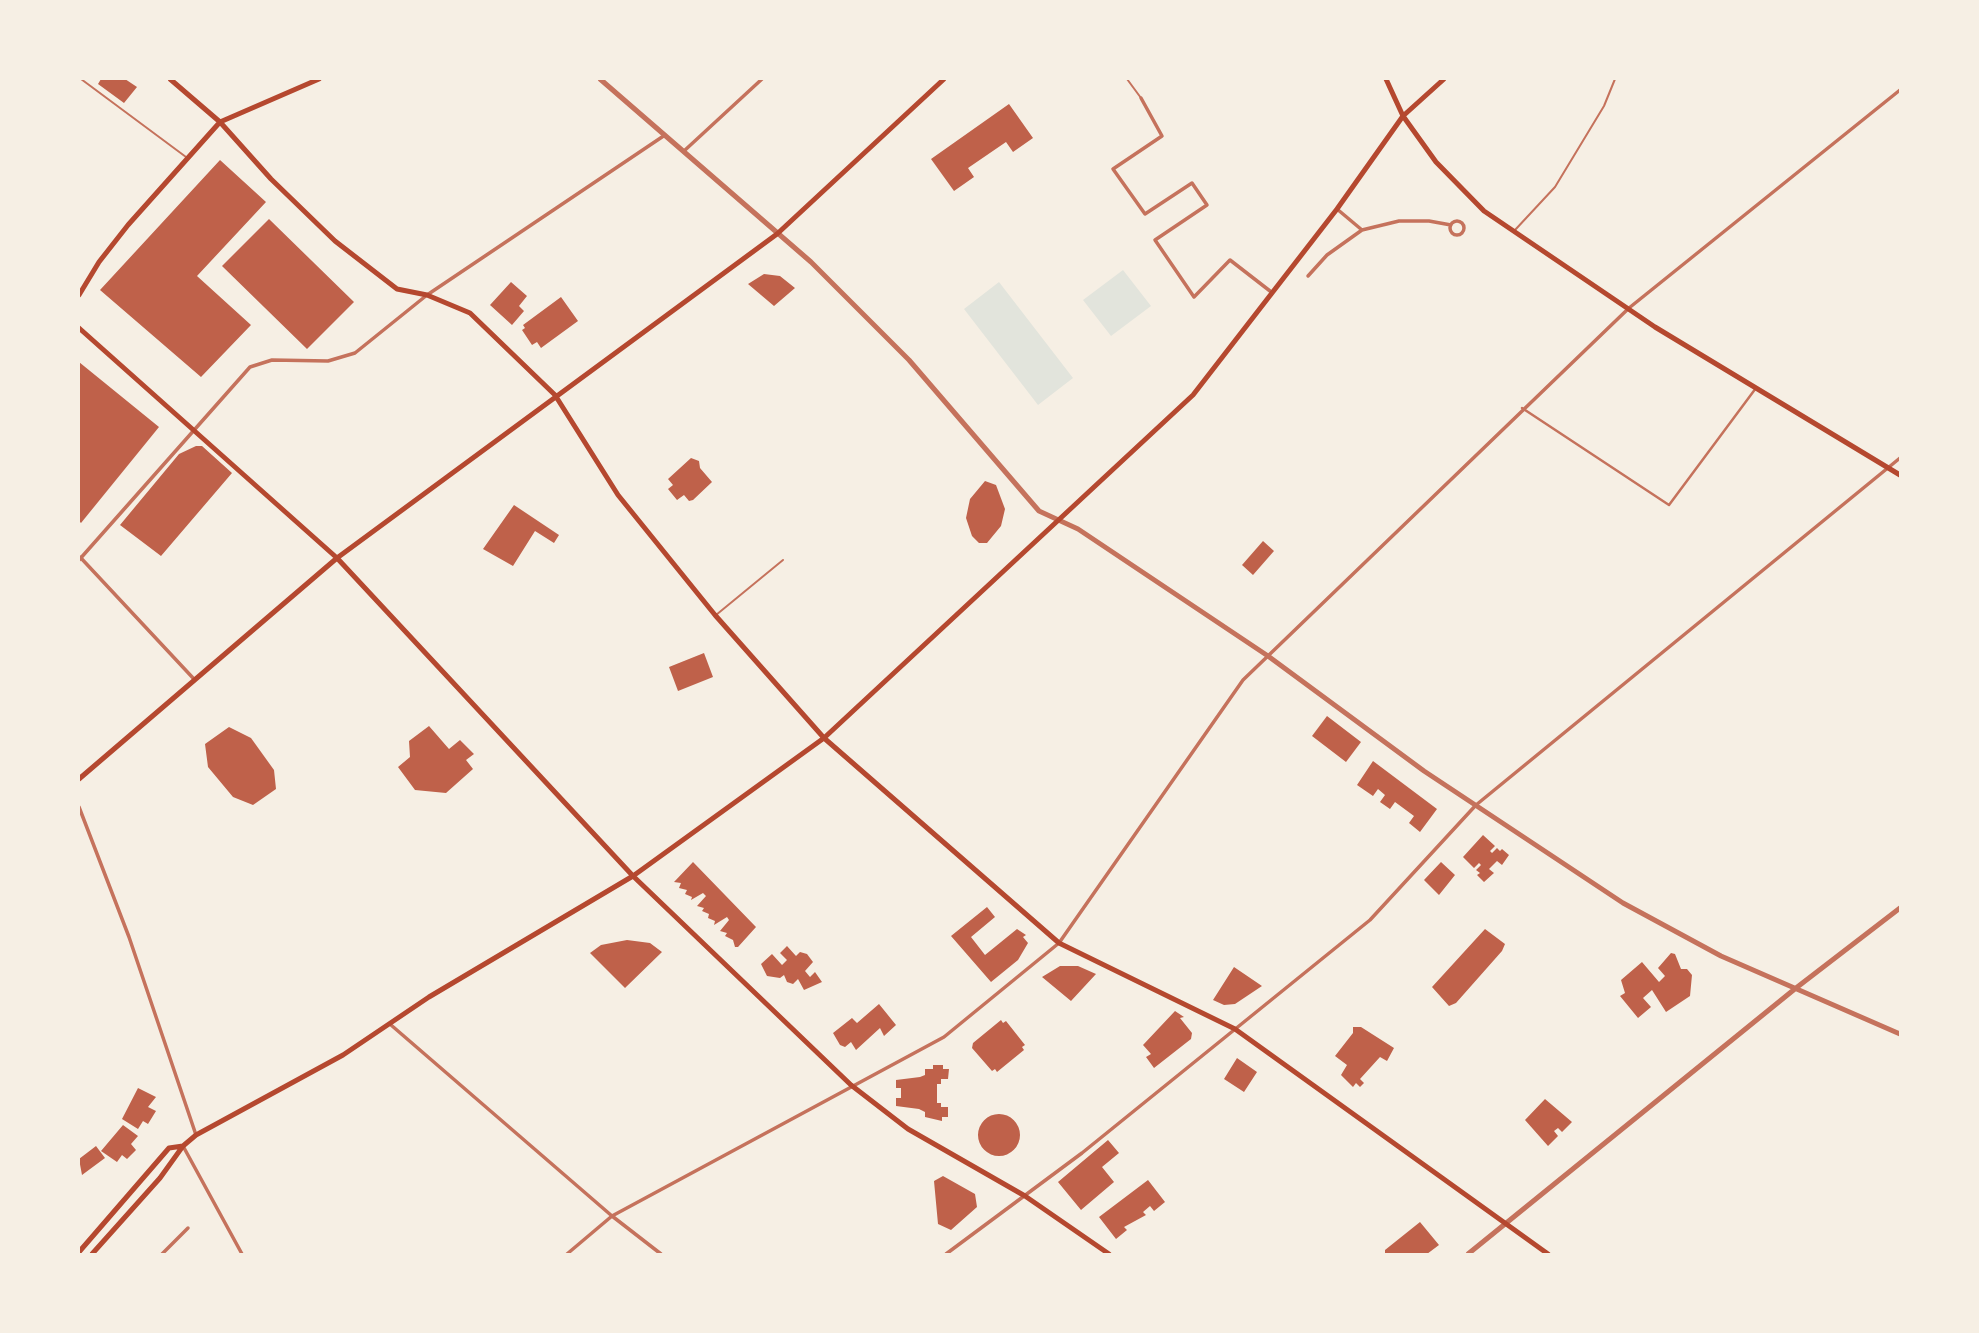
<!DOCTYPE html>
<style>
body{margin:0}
#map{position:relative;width:1979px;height:1333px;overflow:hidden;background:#f6efe4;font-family:"Nunito Sans",sans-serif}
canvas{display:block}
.frame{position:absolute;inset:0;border:80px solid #f6efe4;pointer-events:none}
</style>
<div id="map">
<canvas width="1979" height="1333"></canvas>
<div class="frame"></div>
</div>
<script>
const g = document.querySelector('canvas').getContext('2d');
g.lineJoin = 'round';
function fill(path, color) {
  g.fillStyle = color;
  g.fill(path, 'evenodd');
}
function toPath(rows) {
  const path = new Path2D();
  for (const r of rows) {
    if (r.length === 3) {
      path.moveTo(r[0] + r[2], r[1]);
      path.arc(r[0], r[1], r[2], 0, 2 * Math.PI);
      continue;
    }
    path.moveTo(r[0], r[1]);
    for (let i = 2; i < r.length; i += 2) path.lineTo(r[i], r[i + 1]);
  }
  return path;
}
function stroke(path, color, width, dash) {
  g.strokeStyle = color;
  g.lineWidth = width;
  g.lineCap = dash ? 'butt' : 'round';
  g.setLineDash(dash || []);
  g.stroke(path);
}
const green = toPath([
 [1123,270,1151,306,1111,336,1083,300],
 [999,282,1073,378,1038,405,964,309]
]);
const building = toPath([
 [101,79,125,79,137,87,124,103,98,84],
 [1009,104,1033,138,1013,152,1006,142,968,168,974,177,954,191,931,159],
 [220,160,266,202,197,276,251,325,201,377,100,290],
 [269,219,354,302,307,349,222,266],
 [764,274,780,276,795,288,774,306,748,284],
 [511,282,527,296,519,306,524,311,512,325,490,305],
 [561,297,578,321,541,348,537,342,532,345,522,330,525,328,523,325],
 [79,362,159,427,81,523,79,521],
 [196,446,202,446,232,473,161,556,120,525,179,454],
 [691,458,699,461,700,468,712,482,693,500,689,501,684,495,677,500,668,489,673,485,668,479],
 [985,481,996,485,1005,509,1001,526,987,543,979,543,972,536,966,518,970,499],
 [514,505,559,535,554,543,535,531,513,566,483,549],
 [1263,541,1274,551,1253,575,1242,565],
 [704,653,713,677,678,691,669,667],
 [1327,716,1361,742,1346,762,1312,736],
 [429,726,449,749,460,740,474,754,466,760,473,769,446,793,415,790,398,767,410,757,409,741],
 [229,727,251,738,274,770,276,789,253,805,233,797,208,767,205,744],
 [1373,761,1437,809,1420,832,1409,823,1414,816,1395,802,1390,809,1380,802,1385,795,1378,789,1373,796,1357,785],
 [1483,835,1495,846,1490,851,1492,853,1497,848,1500,851,1502,849,1509,855,1502,865,1497,861,1489,869,1494,873,1484,882,1477,875,1480,873,1476,870,1481,865,1479,863,1474,868,1463,857],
 [693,862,756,927,738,947,735,947,733,940,725,936,727,933,720,931,729,920,727,917,714,925,715,921,708,918,709,914,702,911,704,908,697,906,706,896,703,893,691,900,692,897,685,894,687,890,679,888,681,883,674,882],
 [1441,862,1455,875,1439,895,1424,880],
 [987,907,995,917,971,937,985,955,1017,929,1026,935,1023,937,1028,943,1018,960,991,982,951,936],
 [1485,929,1505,944,1502,951,1456,1003,1449,1006,1432,987],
 [627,940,650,943,662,952,625,988,590,953,601,945],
 [787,946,796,956,800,952,807,954,813,962,805,971,810,977,815,972,822,982,804,990,798,979,793,984,787,982,784,975,780,978,767,976,761,964,772,954,782,965,787,960,780,953],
 [1671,953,1675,954,1681,969,1687,969,1692,975,1690,996,1666,1012,1652,990,1643,998,1651,1007,1638,1018,1620,996,1625,993,1621,980,1642,962,1659,982,1665,976,1658,968],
 [1060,966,1078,966,1096,974,1071,1001,1042,977],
 [1234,967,1262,986,1235,1004,1224,1005,1213,1000],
 [879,1004,896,1025,884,1036,880,1028,856,1050,851,1042,845,1047,840,1045,833,1033,852,1018,857,1023],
 [1175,1011,1184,1017,1180,1018,1192,1033,1191,1039,1154,1068,1146,1057,1151,1054,1143,1045],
 [1001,1020,1003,1023,1006,1021,1025,1045,1022,1047,1024,1050,997,1072,995,1069,992,1071,972,1048,973,1043],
 [1353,1027,1361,1027,1394,1048,1387,1061,1380,1057,1360,1079,1364,1083,1360,1087,1356,1083,1353,1087,1341,1075,1347,1065,1335,1056,1353,1033],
 [1237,1058,1257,1072,1244,1092,1224,1079],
 [933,1065,943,1065,943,1069,949,1069,948,1079,941,1079,941,1084,937,1084,937,1103,941,1103,941,1107,948,1107,948,1117,942,1117,942,1121,925,1117,925,1112,919,1109,896,1106,896,1098,901,1098,901,1088,896,1088,896,1080,920,1077,925,1075,925,1069,933,1069],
 [138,1088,156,1097,148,1107,156,1111,148,1124,143,1121,138,1129,122,1119],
 [1545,1099,1572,1122,1562,1132,1558,1128,1554,1131,1558,1136,1548,1146,1525,1120],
 [999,1135,21],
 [123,1125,138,1136,131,1144,136,1150,127,1159,122,1155,117,1162,101,1151],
 [1108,1140,1119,1153,1102,1167,1114,1182,1081,1210,1058,1182],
 [96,1146,105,1158,82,1175,79,1159],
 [943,1176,975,1194,977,1207,951,1230,938,1224,934,1181],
 [1148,1180,1165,1202,1154,1211,1150,1206,1143,1212,1146,1215,1124,1227,1127,1230,1116,1239,1099,1217],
 [1420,1222,1439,1245,1427,1254,1385,1254,1385,1250]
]);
const service = toPath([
 [81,79,186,157],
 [1127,79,1141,98],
 [1515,230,1555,187,1604,106,1615,79],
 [716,615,783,560]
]);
const pedestrian = toPath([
 [1522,408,1669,505,1756,388]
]);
const minor = toPath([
 [1141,98,1162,136,1113,169,1145,214,1192,183,1207,205,1155,240,1194,297,1230,260,1270,291],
 [684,151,762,79],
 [1457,228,7],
 [1362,230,1399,221,1429,221,1451,225],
 [1308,276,1327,255,1362,230,1337,209],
 [80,557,193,678],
 [79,560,250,367,272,360,328,361,355,353,427,295,665,135],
 [79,807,129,937,196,1135],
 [391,1025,612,1216,661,1254],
 [183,1146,242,1254],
 [162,1254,188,1228],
 [567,1254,612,1216,944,1037,1059,943,1243,680,1629,308,1900,90],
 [946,1254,1082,1153,1370,920,1476,805,1900,458]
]);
const tertiary = toPath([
 [600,79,811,262,909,360,1039,511,1078,529,1268,656,1424,771,1623,903,1721,956,1900,1034],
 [1468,1254,1796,988,1900,908]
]);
const secondary = toPath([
 [170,79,220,122,271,179,335,241,397,289,427,295,470,313,555,395,618,495,715,615,824,738,1059,943,1235,1029,1548,1254],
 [1386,79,1403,116,1436,162,1484,211,1655,327,1900,475],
 [79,295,99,262,128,225,220,122,319,79],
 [79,328,337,558,633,876,851,1085,908,1129,1025,1196,1109,1254],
 [79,779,337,558,777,234,944,79],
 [79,1252,169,1148,183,1146],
 [92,1254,160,1178,183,1146,196,1135,343,1055,429,997,633,876,824,738,1193,395,1337,209,1403,116,1444,79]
]);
fill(green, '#e2e4dc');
fill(building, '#bf614a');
stroke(service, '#c5725c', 2);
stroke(pedestrian, '#c5725c', 2.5);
stroke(minor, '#c5725c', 3.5);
stroke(tertiary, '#c5725c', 5);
stroke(secondary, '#b5482f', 5);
</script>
